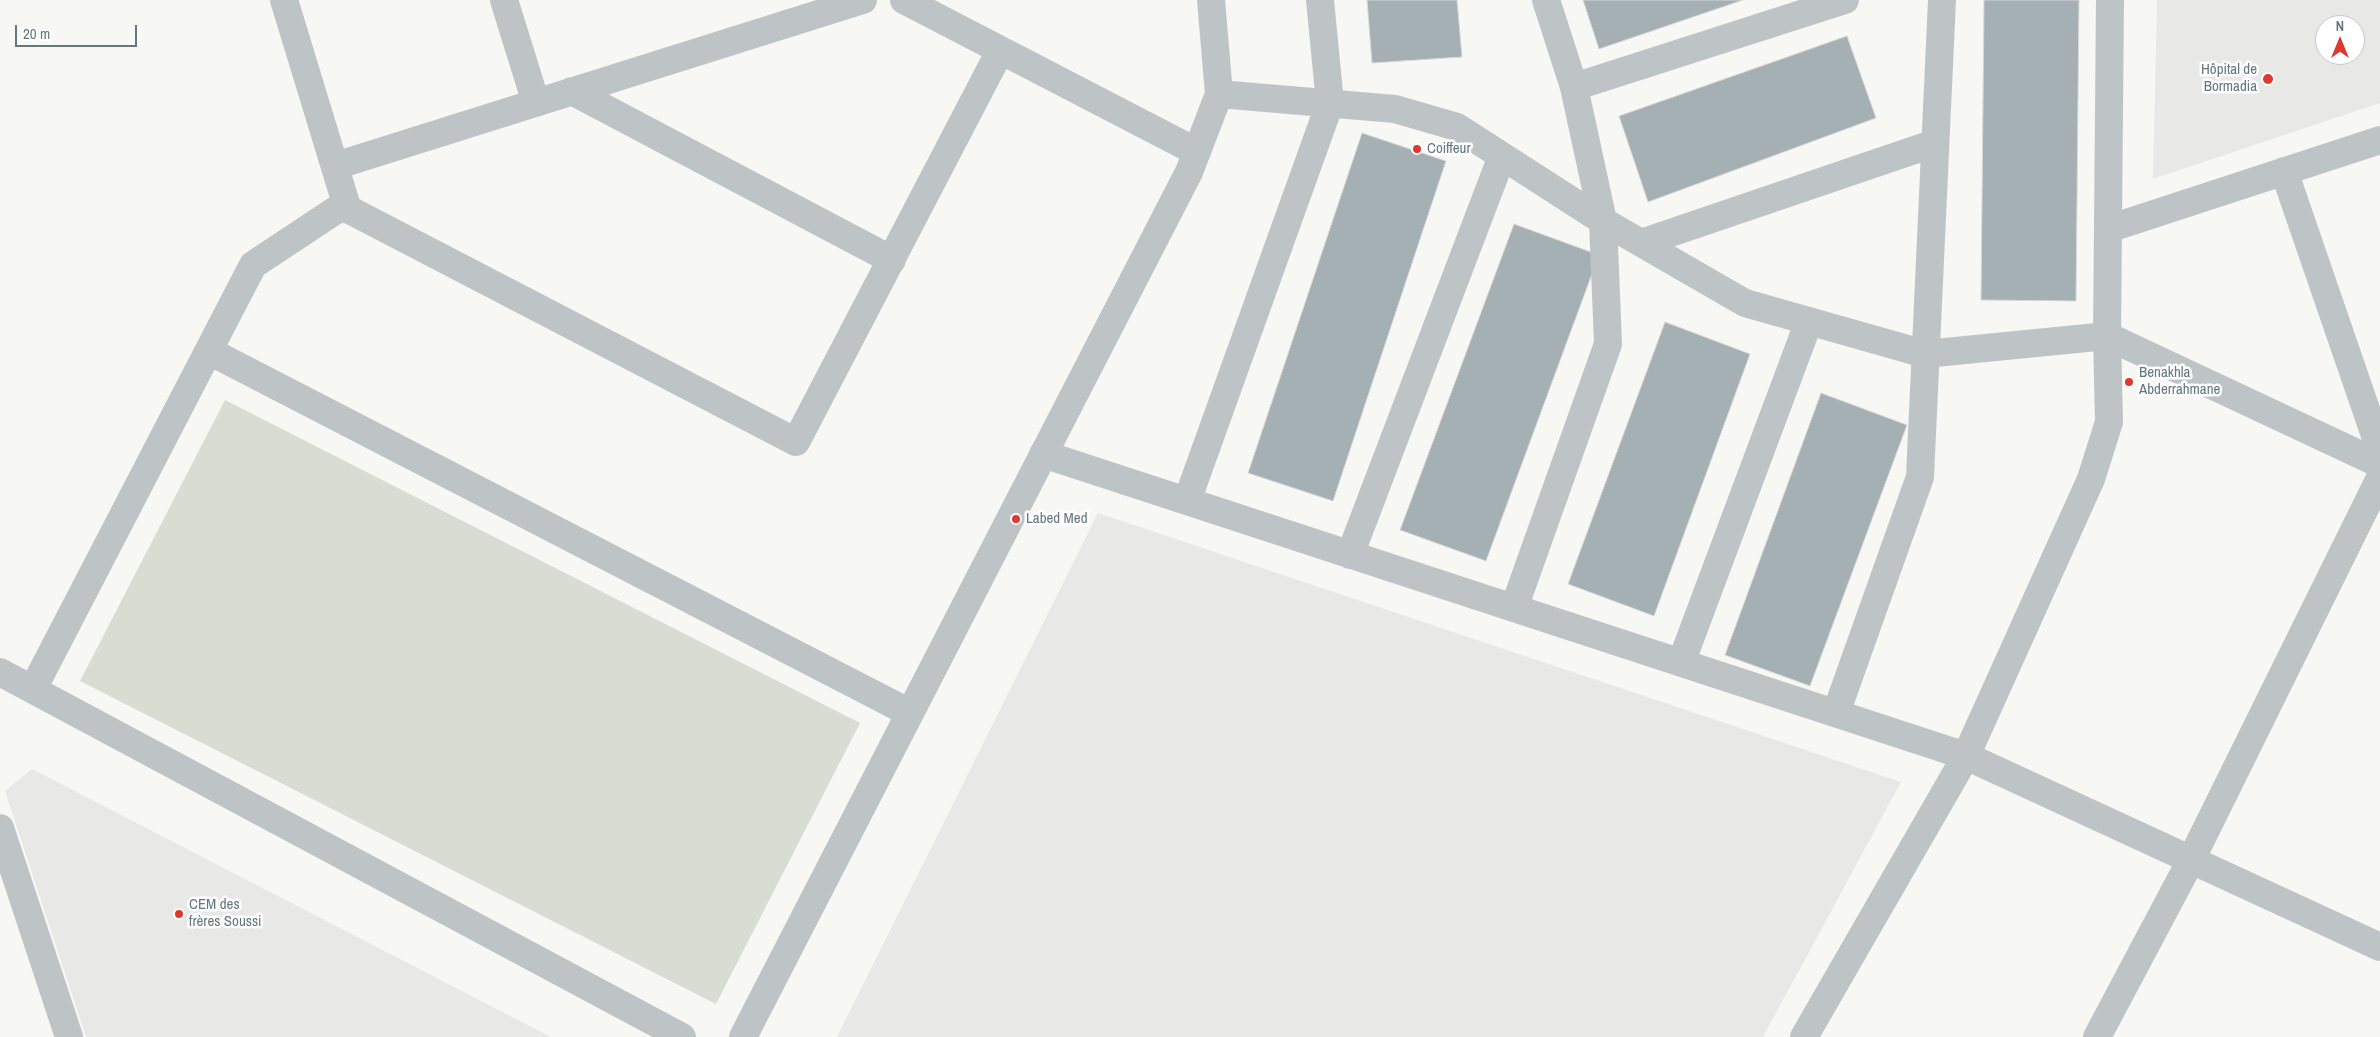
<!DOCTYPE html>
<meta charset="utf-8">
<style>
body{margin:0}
#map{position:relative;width:2380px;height:1037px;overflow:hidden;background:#f7f7f4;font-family:"Archivo Narrow",sans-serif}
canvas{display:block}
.north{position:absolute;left:2315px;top:15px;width:50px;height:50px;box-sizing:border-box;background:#fff;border:1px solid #c1c9cb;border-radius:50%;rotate:0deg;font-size:14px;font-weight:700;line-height:20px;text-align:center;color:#63777e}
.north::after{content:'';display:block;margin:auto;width:18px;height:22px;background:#df382d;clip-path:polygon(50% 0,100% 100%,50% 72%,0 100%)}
.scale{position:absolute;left:15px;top:25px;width:122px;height:22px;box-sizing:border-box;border:2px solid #63777e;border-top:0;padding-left:6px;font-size:15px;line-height:18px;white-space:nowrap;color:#63777e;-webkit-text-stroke:4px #fff;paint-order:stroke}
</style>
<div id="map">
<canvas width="2380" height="1037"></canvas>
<div class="north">N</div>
<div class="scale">20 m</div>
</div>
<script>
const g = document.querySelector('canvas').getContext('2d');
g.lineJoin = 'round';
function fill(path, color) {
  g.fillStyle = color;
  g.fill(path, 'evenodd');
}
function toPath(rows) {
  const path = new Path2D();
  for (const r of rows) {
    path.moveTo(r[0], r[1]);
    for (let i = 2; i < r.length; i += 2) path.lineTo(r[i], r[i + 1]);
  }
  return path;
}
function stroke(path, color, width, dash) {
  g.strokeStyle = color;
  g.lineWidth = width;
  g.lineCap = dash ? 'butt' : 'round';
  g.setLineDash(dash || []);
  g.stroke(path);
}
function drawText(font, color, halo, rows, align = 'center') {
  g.font = font + ' "Archivo Narrow",sans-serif';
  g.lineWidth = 5;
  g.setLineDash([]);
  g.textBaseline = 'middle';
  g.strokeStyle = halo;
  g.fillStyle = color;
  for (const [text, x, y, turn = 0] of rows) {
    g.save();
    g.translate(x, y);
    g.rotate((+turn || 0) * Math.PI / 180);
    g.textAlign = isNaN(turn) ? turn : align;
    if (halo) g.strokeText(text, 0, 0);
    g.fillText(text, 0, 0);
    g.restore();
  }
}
const built = toPath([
 [2157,0,2380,0,2380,103,2153,179],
 [2325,25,2355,25,2355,55,2325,55],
 [1098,513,1901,782,1763,1037,837,1037],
 [32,769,551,1037,86,1037,5,791]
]);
const green = toPath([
 [225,400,860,723,716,1004,80,681]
]);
const building = toPath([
 [1367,0,1457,0,1462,57,1372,63,1367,0],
 [1583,0,1743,0,1599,49,1583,0],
 [1984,0,2079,0,2076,301,1981,300,1984,0],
 [1847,36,1876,118,1648,202,1619,116,1847,36],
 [1362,133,1446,161,1333,501,1248,473,1362,133],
 [1514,224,1599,255,1486,561,1400,530,1514,224],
 [1665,322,1750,354,1654,616,1568,584,1665,322],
 [1821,393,1907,425,1810,686,1725,655,1821,393]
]);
const minor = toPath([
 [284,0,348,210],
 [504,0,536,103],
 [904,0,1197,152],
 [1574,87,1845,0],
 [572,91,892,260],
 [1219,94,1395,109,1457,127,1603,221,1745,303,1925,354,2107,336,2380,464],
 [335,166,863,0],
 [2284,171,2380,450],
 [2108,229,2380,140],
 [1641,243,1935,143],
 [209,351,910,713],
 [1043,454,1966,756,2380,947],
 [1187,501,1330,103,1320,0],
 [1350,555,1502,156],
 [1514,608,1608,344,1603,221,1574,87,1546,0],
 [1681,663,1809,321],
 [0,672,682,1037],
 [33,689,253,265,342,206,796,442,1000,51],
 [1836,713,1920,477,1942,0],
 [0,828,69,1037],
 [743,1037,1189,172,1219,94,1211,0],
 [1804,1037,1966,756,2091,479,2109,422,2107,336,2110,0],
 [2097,1037,2191,860,2380,478]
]);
const markers = [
 [2268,79,6,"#df382d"],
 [1417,149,5,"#df382d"],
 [2129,382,5,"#df382d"],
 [1016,519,5,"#df382d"],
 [179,914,5,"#df382d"]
];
const poiNames = [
 ["Hôpital de",2257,70,"right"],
 ["Bormadia",2257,87,"right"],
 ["Coiffeur",1427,149],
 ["Benakhla",2139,373],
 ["Abderrahmane",2139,390],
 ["Labed Med",1026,519],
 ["CEM des",189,905],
 ["frères Soussi",189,922]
];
fill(built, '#e8e8e7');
fill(green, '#d8dcd3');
fill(building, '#a5b0b4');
stroke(building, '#d9d8d7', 1);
stroke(minor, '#bec4c6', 28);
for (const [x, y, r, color] of markers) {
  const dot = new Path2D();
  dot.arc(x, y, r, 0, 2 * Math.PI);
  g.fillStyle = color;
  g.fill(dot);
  stroke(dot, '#fff', 2);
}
drawText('15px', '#63777e', '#fff', poiNames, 'left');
</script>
